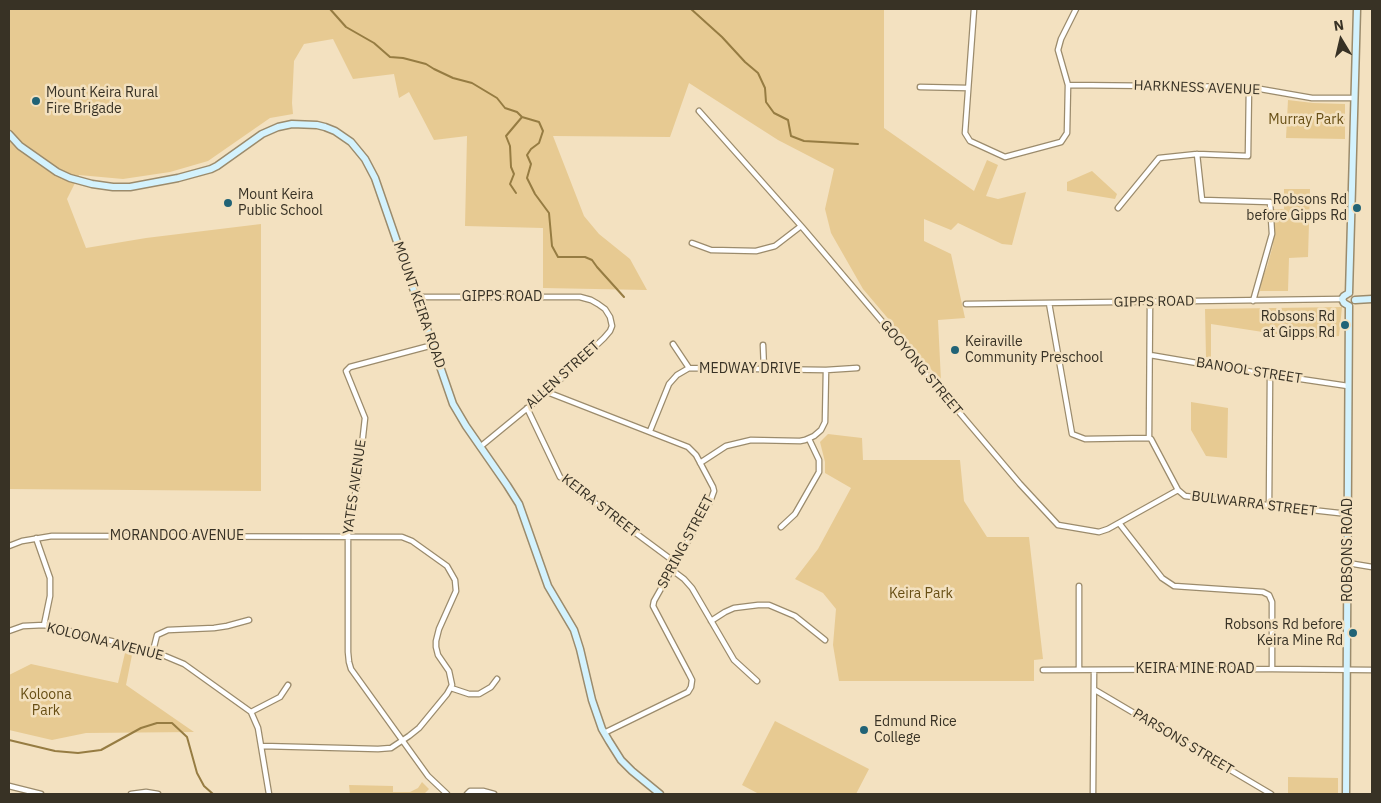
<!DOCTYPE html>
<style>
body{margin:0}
#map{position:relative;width:1381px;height:803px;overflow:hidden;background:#f3e1c0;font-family:"IBM Plex Sans",sans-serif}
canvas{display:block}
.frame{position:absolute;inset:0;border:10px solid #383225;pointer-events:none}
.north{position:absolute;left:1316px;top:15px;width:50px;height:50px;-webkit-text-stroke:4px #f3e1c0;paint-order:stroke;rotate:351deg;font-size:14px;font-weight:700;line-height:20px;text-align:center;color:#383225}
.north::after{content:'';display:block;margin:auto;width:18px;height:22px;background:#383225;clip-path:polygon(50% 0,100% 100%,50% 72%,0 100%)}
</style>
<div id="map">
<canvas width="1381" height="803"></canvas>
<div class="frame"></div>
<div class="north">N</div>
</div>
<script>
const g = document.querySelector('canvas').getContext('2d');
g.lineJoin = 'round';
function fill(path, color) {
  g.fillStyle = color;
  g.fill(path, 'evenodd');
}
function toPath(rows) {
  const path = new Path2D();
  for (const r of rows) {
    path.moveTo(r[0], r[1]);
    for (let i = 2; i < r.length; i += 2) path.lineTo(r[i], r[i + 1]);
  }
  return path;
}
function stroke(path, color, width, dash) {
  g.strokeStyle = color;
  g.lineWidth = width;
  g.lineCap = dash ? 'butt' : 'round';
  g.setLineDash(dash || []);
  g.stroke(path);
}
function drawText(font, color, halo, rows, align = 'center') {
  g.font = font + ' "IBM Plex Sans",sans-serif';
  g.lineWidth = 5;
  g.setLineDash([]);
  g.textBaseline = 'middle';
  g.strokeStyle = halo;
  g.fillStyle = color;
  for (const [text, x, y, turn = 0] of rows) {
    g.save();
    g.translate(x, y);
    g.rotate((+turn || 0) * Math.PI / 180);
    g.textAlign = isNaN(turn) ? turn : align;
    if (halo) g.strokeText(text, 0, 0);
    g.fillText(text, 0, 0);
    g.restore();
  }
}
const green = toPath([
 [9,9,960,9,959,10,884,10,884,128,974,191,987,160,998,165,986,196,998,199,1026,192,1012,245,1002,244,958,223,951,230,924,219,924,241,951,254,965,318,938,320,941,381,863,289,831,233,825,209,834,169,778,140,689,83,670,137,553,136,584,216,599,234,630,259,647,290,543,288,543,228,465,226,467,136,434,140,409,92,399,98,394,74,353,79,333,39,304,44,294,61,292,103,293,114,270,118,208,161,170,172,123,179,79,175,67,199,86,248,146,238,261,224,261,491,9,489],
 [1288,100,1313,103,1345,104,1345,139,1286,138],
 [1092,171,1117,194,1115,199,1067,191,1067,182],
 [1284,189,1310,189,1308,257,1289,258,1288,291,1260,291,1261,280,1267,267,1273,245,1274,209,1284,209],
 [1342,307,1339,336,1308,339,1211,324,1211,358,1206,357,1205,309],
 [1191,402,1228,408,1227,458,1206,456,1191,430],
 [828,434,862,438,863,460,960,460,964,501,987,537,1029,537,1043,659,1034,660,1034,681,839,681,833,645,836,609,823,593,795,579,818,549,851,488,825,473,825,462,820,442],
 [125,653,132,655,126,685,194,732,86,733,52,740,9,730,9,675,31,664,118,683],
 [775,721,869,769,856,794,759,794,742,785],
 [1288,777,1338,778,1338,794,1288,794],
 [422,782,429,789,424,794,350,794,349,785,393,786,393,792,410,792,418,788]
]);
const stream = toPath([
 [330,9,346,27,374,43,390,57,403,58,426,64,434,69,453,78,472,83,497,98,505,108,517,112,522,117,539,122,543,131,539,143,531,149,527,155,531,164,527,178,535,194,549,213,552,246,558,257,585,257,592,260,597,267,624,297],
 [691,9,722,37,745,62,758,73,765,88,766,102,774,113,788,120,791,136,804,141,858,144],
 [516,193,510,184,514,174,511,167,510,146,506,136,522,117],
 [9,740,55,751,78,753,101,750,141,728,157,723,172,723,187,737,197,773,204,786,213,794]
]);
const minor = toPath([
 [974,9,965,133,970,141,1005,157,1061,142,1067,133,1068,85,1058,50,1061,39,1076,9],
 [1068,85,1249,87,1312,98,1354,98],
 [920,87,968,88],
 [699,111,802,227,1020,484,1058,525,1099,532,1108,529,1178,490],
 [1197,154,1202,200,1270,202,1272,234,1253,301],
 [1118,208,1159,158,1197,154,1248,156,1249,87],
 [692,243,711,250,756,251,775,246,801,226],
 [417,297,580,297,591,300,598,304,605,309,610,317,612,326,610,331,604,338,547,392,480,447],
 [1150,302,1149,438,1151,439,1178,490,1185,496,1348,514],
 [1049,303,1072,434,1085,439,1149,438],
 [966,304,1342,299],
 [673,344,689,368],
 [433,345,350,367,346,371,365,418,358,481,348,526,348,652,349,662,351,669,428,776,447,794],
 [763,345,764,369],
 [1150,355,1226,368,1348,386],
 [547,392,688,447,696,455,713,487,714,491,710,502,654,601,653,606,689,674,692,680,691,687,688,692,604,733],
 [527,408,560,477,676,563],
 [650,431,669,384,677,375,689,368,826,370,857,368],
 [700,463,726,446,751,440,800,441,805,440,814,436,821,430,825,422,826,370],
 [1269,507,1270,375],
 [1119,523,1162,578,1174,586,1263,592,1269,595,1272,602,1272,669],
 [781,527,795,514,819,472,819,460,809,439],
 [36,538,50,578,50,596,44,625],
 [9,546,22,541,52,536,402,537,412,541,447,566,455,580,456,591,439,629,436,641,436,647,438,655,449,671,452,685,447,694,419,728,409,736,391,748,378,749,262,746],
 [1348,563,1372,567],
 [672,570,684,579,692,588,734,660,757,681],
 [711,621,725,612,734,608,758,605,769,605,795,616,825,640],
 [9,631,23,626,44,625,153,651,184,664,251,712,258,728,269,794],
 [153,651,157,635,168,630,214,628,227,626,249,620],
 [1079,669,1079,586],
 [1043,670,1272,669,1372,670],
 [451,688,469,694,479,694,491,687,497,679],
 [1095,690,1271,794],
 [251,712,280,697,288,685],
 [9,786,41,794],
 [131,794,146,792,158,794],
 [467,794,470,791,483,791,494,794],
 [1093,794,1094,670]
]);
const secondary = toPath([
 [9,134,20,146,57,172,70,178,92,184,113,187,130,187,178,178,211,169,217,166,262,134,278,127,292,124,317,125,325,127,335,131,351,142,365,159,375,178,453,404,466,426,507,485,519,504,548,586,574,630,580,649,592,700,602,729,609,741,621,760,632,771,660,794],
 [1349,293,1357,9],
 [1349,293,1344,296,1342,299,1344,303,1349,306],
 [1355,300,1372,299],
 [1346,794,1349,306]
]);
const markers = [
 [36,101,5,"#216376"],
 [228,203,5,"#216376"],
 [1357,208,5,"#216376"],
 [1345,325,5,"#216376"],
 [955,350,5,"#216376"],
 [1353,633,5,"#216376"],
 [864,730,5,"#216376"]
];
const streetNames = [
 ["HARKNESS AVENUE",1197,88,2],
 ["GIPPS ROAD",502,297],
 ["GIPPS ROAD",1154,302,-1],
 ["MOUNT KEIRA ROAD",419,305,71],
 ["GOOYONG STREET",921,368,50],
 ["MEDWAY DRIVE",750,369],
 ["BANOOL STREET",1249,371,9],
 ["ALLEN STREET",563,375,-42],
 ["YATES AVENUE",355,487,-82],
 ["BULWARRA STREET",1254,504,7],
 ["KEIRA STREET",600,506,38],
 ["MORANDOO AVENUE",177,536],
 ["SPRING STREET",686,542,-62],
 ["ROBSONS ROAD",1348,550,-90],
 ["KOLOONA AVENUE",105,642,14],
 ["KEIRA MINE ROAD",1195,669],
 ["PARSONS STREET",1183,742,31]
];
const poiNames = [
 ["Mount Keira Rural",46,93],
 ["Fire Brigade",46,109],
 ["Mount Keira",238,195],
 ["Public School",238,211],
 ["Robsons Rd",1347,200,"right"],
 ["before Gipps Rd",1347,216,"right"],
 ["Robsons Rd",1335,317,"right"],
 ["at Gipps Rd",1335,333,"right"],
 ["Keiraville",965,342],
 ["Community Preschool",965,358],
 ["Robsons Rd before",1343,625,"right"],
 ["Keira Mine Rd",1343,641,"right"],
 ["Edmund Rice",874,722],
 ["College",874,738]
];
const parkNames = [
 ["Murray Park",1306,120],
 ["Keira Park",921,594],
 ["Koloona",46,695],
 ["Park",46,711]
];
fill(green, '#e7ca92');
stroke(stream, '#967c42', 2);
stroke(minor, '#9b8b6c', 7);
stroke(secondary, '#9b8b6c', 9);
stroke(minor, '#fff', 4.5);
stroke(secondary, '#d3f2fd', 6);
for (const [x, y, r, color] of markers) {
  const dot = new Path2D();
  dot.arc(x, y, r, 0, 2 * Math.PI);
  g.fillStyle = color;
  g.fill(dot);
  stroke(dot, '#f3e1c0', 2);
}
drawText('14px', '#383225', '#f3e1c0', streetNames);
drawText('14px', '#383225', '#f3e1c0', poiNames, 'left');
drawText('14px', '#674e14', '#f3e1c0', parkNames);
</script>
